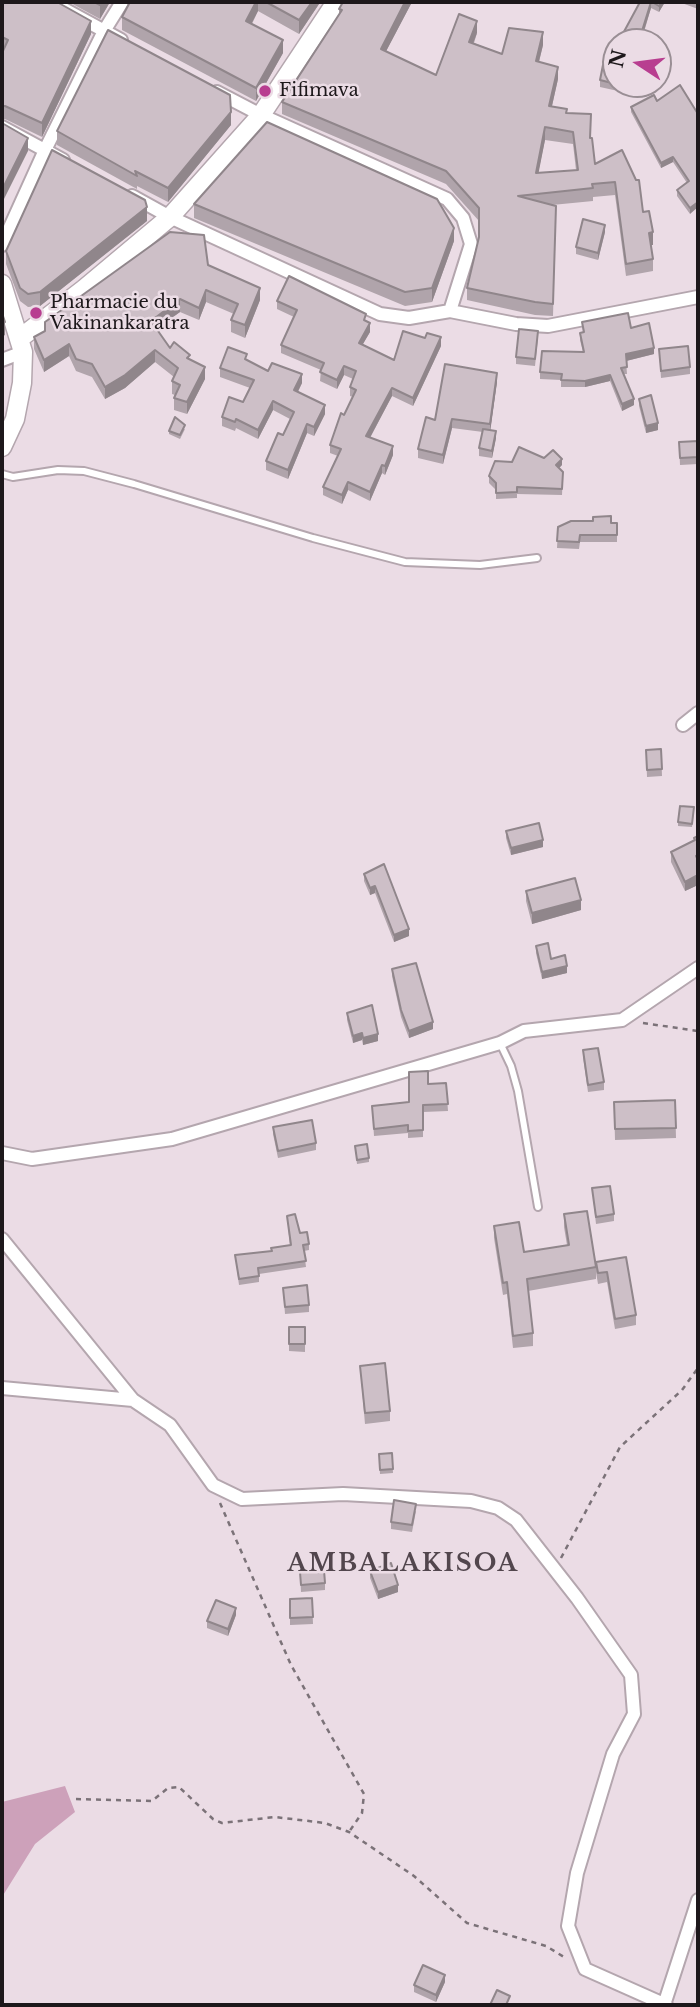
<!DOCTYPE html>
<style>
body{margin:0}
#map{position:relative;width:700px;height:2007px;overflow:hidden;background:#ebdce5;font-family:"Libre Baskerville",serif}
canvas{display:block}
.frame{position:absolute;inset:0;border:4px solid #1d181b;pointer-events:none}
.north{position:absolute;left:602px;top:28px;width:70px;height:70px;box-sizing:border-box;background:#ebdce5;border:2px solid #998e94;border-radius:50%;rotate:283deg;font-size:19px;font-weight:700;line-height:28px;text-align:center;color:#1d181b}
.north::after{content:'';display:block;margin:auto;width:24px;height:32px;background:#b83e90;clip-path:polygon(50% 0,100% 100%,50% 72%,0 100%)}
</style>
<div id="map">
<canvas width="700" height="2007"></canvas>
<div class="frame"></div>
<div class="north">N</div>
</div>
<script>
const g = document.querySelector('canvas').getContext('2d');
g.lineJoin = 'round';
function fill(path, color) {
  g.fillStyle = color;
  g.fill(path, 'evenodd');
}
function toPath(rows) {
  const path = new Path2D();
  for (const r of rows) {
    path.moveTo(r[0], r[1]);
    for (let i = 2; i < r.length; i += 2) path.lineTo(r[i], r[i + 1]);
  }
  return path;
}
function stroke(path, color, width, dash) {
  g.strokeStyle = color;
  g.lineWidth = width;
  g.lineCap = dash ? 'butt' : 'round';
  g.setLineDash(dash || []);
  g.stroke(path);
}
function drawText(font, color, halo, rows, align = 'center') {
  g.font = font + ' "Libre Baskerville",serif';
  g.lineWidth = 5;
  g.setLineDash([]);
  g.textBaseline = 'middle';
  g.strokeStyle = halo;
  g.fillStyle = color;
  for (const [text, x, y, turn = 0] of rows) {
    g.save();
    g.translate(x, y);
    g.rotate((+turn || 0) * Math.PI / 180);
    g.textAlign = isNaN(turn) ? turn : align;
    if (halo) g.strokeText(text, 0, 0);
    g.fillText(text, 0, 0);
    g.restore();
  }
}
const green = toPath([
 [65,1786,75,1812,35,1844,2,1897,2,1802]
]);
const path = toPath([
 [643,1023,698,1031],
 [220,1503,291,1665,364,1794,362,1813,349,1832],
 [561,1558,620,1447,682,1390,698,1368],
 [76,1799,152,1801,168,1788,179,1787,213,1819,222,1823,275,1817,325,1823,349,1832,414,1876,467,1923,546,1946,564,1957]
]);
const lane = toPath([
 [2,474,13,477,58,470,84,471,134,484,313,538,405,562,480,565,537,558],
 [500,1043,511,1066,518,1091,538,1207]
]);
const street = toPath([
 [51,2,121,40],
 [217,92,261,115,447,199,463,218,471,244,450,311],
 [2,127,63,160],
 [132,196,170,217,380,314,409,318,450,311,516,324,548,326,698,297],
 [2,245,45,150,104,31,122,2],
 [2,360,23,352],
 [683,725,698,713],
 [2,1153,32,1159,172,1139,500,1043,524,1031,622,1020,698,968],
 [2,1239,133,1400,170,1425,213,1485,242,1499,343,1494,471,1501,498,1508,516,1520,577,1598,631,1675,634,1714,613,1754,577,1873,568,1926,585,1969,666,2005],
 [2,1388,133,1400],
 [664,2005,698,1900]
]);
const secondary = toPath([
 [2,284,23,352,22,383,15,419,2,447],
 [19,339,84,289,170,217,261,115,336,2]
]);
const wall = toPath([
 [2,2,91,34,42,137,5,119,2,119,2,53,3,51,2,50],
 [69,2,110,2,100,19],
 [130,2,319,2,319,4,299,34,258,11,252,24,283,53,256,101,122,30,122,17],
 [343,2,412,2,386,51,436,75,477,33,474,43,502,54,543,45,539,62,558,79,552,106,567,113,591,127,590,138,595,164,622,150,643,212,653,245,651,245,653,259,653,271,626,276,615,195,593,197,593,201,552,205,556,206,553,316,535,315,467,300,467,288,479,238,479,221,446,184,282,114,282,102,339,15,339,9],
 [545,140,573,144,576,170,538,173],
 [640,2,665,2,659,12,651,8,644,32,652,36,652,42,616,42,616,84,619,84,618,91,600,87,600,80,603,65,606,65,615,39,620,39],
 [679,2,698,2,698,9],
 [657,101,698,114,690,214,677,196,677,190,687,183,673,162,661,168,631,112,631,107],
 [231,125,168,202,137,186,137,189,57,145,57,131],
 [194,204,454,241,432,302,405,306,194,218],
 [147,221,40,306,28,307,20,301,6,264,6,251],
 [605,232,598,260,576,254,576,247],
 [208,265,260,300,245,338,231,332,231,320,234,314,206,302,199,320,180,312,156,329,170,348,190,360,205,379,187,414,174,410,174,398,175,395,172,394,172,381,174,377,155,362,125,388,105,399,92,377,76,371,69,356,44,372,34,349,34,337],
 [277,301,366,321,370,332,362,345,394,360,441,346,413,406,392,396,370,438,393,455,385,475,382,473,370,501,348,490,342,504,323,495,323,487,338,456,330,453,330,445,353,397,350,396,350,387,353,379,344,375,337,389,320,381,321,370,281,353,281,345,294,317,277,309],
 [582,322,631,328,654,354,626,361,627,374,624,374,634,405,622,411,610,381,585,387,561,387,561,380,540,379,540,372,583,352,580,340,580,333,583,333],
 [538,338,535,366,516,364,516,357],
 [659,349,690,367,690,374,661,378],
 [247,360,268,371,302,383,298,392,325,414,314,436,307,433,288,479,266,470,266,461,283,435,290,419,273,410,258,439,236,428,235,431,222,426,222,417,243,402,250,388,220,377,220,368],
 [497,382,490,430,496,438,492,458,479,456,479,448,483,432,452,428,443,464,418,458,418,449,435,420],
 [639,399,658,430,646,433,639,406],
 [185,429,180,439,169,434,169,431],
 [698,441,698,464,680,465,679,442],
 [562,465,559,468,563,472,562,495,517,494,517,498,496,499,496,490,489,483,489,476],
 [617,523,617,542,580,542,579,549,557,548,558,527],
 [661,749,662,776,647,777,646,750],
 [694,811,692,827,678,826,678,822],
 [506,831,543,847,511,855,506,838],
 [698,836,698,885,685,891,671,862,671,852,694,840,694,838],
 [384,864,409,936,394,942,375,893,370,895,364,881,364,874],
 [526,891,581,910,532,924,526,901],
 [536,946,551,959,567,973,542,979,536,953],
 [392,969,433,1029,409,1038,401,1017,392,976],
 [347,1013,378,1041,363,1045,362,1040,353,1043,347,1020],
 [583,1050,604,1082,604,1090,588,1092,583,1057],
 [446,1083,448,1111,423,1112,423,1137,408,1138,408,1133,374,1136,372,1106,409,1102,428,1084],
 [675,1100,676,1138,615,1140,614,1102],
 [273,1127,316,1143,316,1150,278,1158,273,1134],
 [355,1146,369,1158,369,1162,357,1164],
 [592,1188,614,1214,614,1221,596,1224],
 [564,1214,596,1267,596,1279,528,1291,533,1333,533,1346,513,1348,507,1294,503,1295,494,1238,494,1226,524,1252,567,1245,564,1227],
 [287,1216,309,1244,309,1250,304,1251,306,1267,259,1274,259,1282,239,1285,235,1255,272,1251,290,1246],
 [626,1257,636,1315,636,1325,615,1329,607,1282,598,1284,596,1272,596,1262],
 [283,1288,309,1305,309,1312,285,1314],
 [289,1327,305,1327,305,1352,289,1351],
 [360,1366,390,1411,390,1421,365,1424],
 [392,1453,393,1473,380,1474,379,1454],
 [416,1511,412,1532,391,1529,391,1522],
 [370,1571,398,1592,378,1599,370,1578],
 [300,1572,325,1583,325,1590,301,1592],
 [312,1598,313,1624,290,1625,290,1599],
 [236,1615,228,1636,207,1628,207,1621],
 [445,1982,436,2002,414,1992,414,1985]
]);
const shadedWall = toPath([
 [102,2,110,2,100,19,100,5],
 [256,2,258,2,258,11,246,34,246,21],
 [312,2,319,2,319,4,299,34,299,20],
 [405,2,412,2,381,61,381,49],
 [651,2,651,8,642,37,642,31],
 [661,2,665,2,659,12,659,6],
 [91,21,91,34,42,137,42,123],
 [477,21,477,33,469,54,469,42],
 [543,32,543,45,536,73,536,61],
 [283,40,283,53,256,101,256,88],
 [558,67,558,79,549,119,549,106],
 [231,112,231,125,168,202,168,188],
 [545,127,545,140,536,186,536,173],
 [28,138,28,151,2,203,2,190],
 [673,157,673,162,661,168,661,163],
 [698,202,698,207,690,214,690,208],
 [147,207,147,221,40,306,40,292],
 [605,225,605,232,598,260,598,253],
 [454,228,454,241,432,302,432,288],
 [653,232,653,245,649,245,649,233],
 [260,288,260,300,245,338,245,325],
 [206,290,206,302,199,320,199,308],
 [180,299,180,312,151,333,151,321],
 [5,322,5,335,2,337,2,324],
 [370,323,370,332,359,351,359,343],
 [441,337,441,346,413,406,413,398],
 [69,344,69,356,44,372,44,360],
 [654,348,654,354,626,361,626,354],
 [155,350,155,362,125,388,105,399,105,387],
 [344,366,344,375,337,389,337,380],
 [205,367,205,379,187,414,187,402],
 [497,373,497,382,490,433,490,424],
 [302,374,302,383,294,399,294,390],
 [610,375,610,381,585,387,585,381],
 [392,388,392,396,366,445,366,436],
 [634,399,634,405,622,411,622,404],
 [273,401,273,410,258,439,258,430],
 [325,405,325,414,314,436,314,427],
 [452,419,452,428,443,464,443,455],
 [658,423,658,430,646,433,646,426],
 [307,424,307,433,288,479,288,470],
 [496,431,496,438,492,458,492,451],
 [393,446,393,455,385,475,385,466],
 [562,459,562,465,556,471,556,465],
 [382,465,382,473,370,501,370,492],
 [348,482,348,490,342,504,342,495],
 [543,840,543,847,511,855,511,848],
 [698,875,698,885,685,891,685,882],
 [375,886,375,893,370,895,370,888],
 [581,900,581,910,532,924,532,913],
 [409,929,409,936,394,942,394,935],
 [567,966,567,973,542,979,542,972],
 [433,1022,433,1029,409,1038,409,1031],
 [362,1033,362,1040,353,1043,353,1036],
 [378,1034,378,1041,363,1045,363,1038],
 [398,1585,398,1592,378,1599,378,1592],
 [236,1608,236,1615,228,1636,228,1629],
 [445,1975,445,1982,436,2002,436,1995]
]);
const building = toPath([
 [2,2,57,2,91,21,42,123,5,106,2,106,2,53,8,40,2,37,2,2],
 [94,2,102,2,100,5,94,2],
 [130,2,256,2,246,21,283,40,256,88,122,17,130,2],
 [266,2,312,2,299,20,266,2],
 [343,2,405,2,381,49,436,75,459,14,477,21,469,42,502,54,509,28,543,32,536,61,558,67,549,106,567,109,566,113,591,114,590,138,592,138,595,164,622,150,636,180,639,180,643,212,649,211,653,232,649,233,653,259,626,264,615,182,592,184,593,188,518,196,556,206,553,304,535,302,467,288,479,237,479,208,446,171,282,102,342,10,339,9,343,2],
 [545,127,573,132,578,170,536,173,545,127],
 [640,2,651,2,642,31,652,36,648,42,616,42,616,84,600,80,603,65,606,65,615,39,620,39,640,2],
 [652,2,661,2,659,6,652,2],
 [108,30,230,95,231,112,168,188,135,171,137,176,57,131,108,30],
 [680,85,698,114,698,202,690,208,677,190,689,181,673,157,661,163,631,107,654,95,657,101,680,85],
 [267,122,437,199,454,228,432,288,405,292,194,204,267,122],
 [2,123,28,138,2,190,2,123],
 [52,150,145,200,147,207,40,292,28,294,20,288,6,251,52,150],
 [583,219,605,225,598,253,576,247,583,219],
 [170,232,204,235,208,265,260,288,245,325,231,320,238,304,206,290,199,308,180,299,151,321,170,348,174,342,190,355,187,358,205,367,187,402,174,398,180,385,172,381,178,368,155,350,125,375,105,387,92,364,76,359,69,344,44,360,34,337,45,331,45,322,170,232],
 [289,276,366,314,364,320,370,323,359,343,394,360,403,331,425,338,427,333,441,337,413,398,392,388,366,436,393,446,385,466,382,465,370,492,348,482,342,495,323,487,341,449,330,445,341,413,344,415,356,390,350,387,356,371,344,366,337,380,320,372,324,363,281,345,297,310,277,301,289,276],
 [2,313,5,322,2,324,2,313],
 [628,313,631,328,649,323,654,348,626,354,627,367,621,368,634,399,622,404,610,375,585,381,561,380,562,374,540,372,542,351,584,352,580,333,584,332,582,322,628,313],
 [519,329,538,331,535,359,516,357,519,329],
 [688,346,690,367,661,371,659,349,688,346],
 [228,347,247,354,245,359,268,371,272,363,302,374,294,390,325,405,314,427,307,424,288,470,266,461,278,433,283,435,294,412,273,401,258,430,236,419,235,422,222,417,229,397,243,402,254,380,220,368,228,347],
 [445,364,497,373,490,424,452,419,443,455,418,449,426,417,435,420,445,364],
 [651,395,658,423,646,426,639,399,651,395],
 [175,417,185,425,180,435,169,431,175,417],
 [483,429,496,431,492,451,479,448,483,429],
 [698,441,698,457,680,458,679,442,698,441],
 [519,447,544,458,553,450,562,459,556,465,563,472,562,489,517,487,517,492,496,493,496,483,489,476,495,461,512,462,519,447],
 [611,516,611,523,617,523,617,535,580,535,579,542,557,541,558,527,571,521,593,521,593,517,611,516],
 [661,749,662,769,647,770,646,750,661,749],
 [680,806,694,807,692,824,678,822,680,806],
 [539,823,543,840,511,848,506,831,539,823],
 [698,836,698,855,696,856,698,860,698,875,685,882,671,852,695,840,694,838,698,836],
 [384,864,409,929,394,935,375,886,370,888,364,874,384,864],
 [575,878,581,900,532,913,526,891,575,878],
 [548,943,551,959,565,955,567,966,542,972,536,946,548,943],
 [416,963,433,1022,409,1031,401,1010,392,969,416,963],
 [372,1005,378,1034,363,1038,362,1033,353,1036,347,1013,372,1005],
 [598,1048,604,1082,588,1085,583,1050,598,1048],
 [428,1071,428,1084,446,1083,448,1104,423,1105,423,1130,408,1131,408,1125,374,1129,372,1106,409,1102,409,1072,428,1071],
 [675,1100,676,1128,615,1129,614,1102,675,1100],
 [312,1120,316,1143,278,1151,273,1127,312,1120],
 [367,1144,369,1158,357,1160,355,1146,367,1144],
 [610,1186,614,1214,596,1217,592,1188,610,1186],
 [587,1211,596,1267,527,1279,533,1333,513,1336,507,1282,503,1283,494,1226,519,1222,524,1252,569,1245,564,1214,587,1211],
 [295,1214,300,1233,307,1232,309,1244,303,1245,306,1261,258,1268,259,1276,239,1279,235,1255,272,1251,271,1248,291,1245,287,1216,295,1214],
 [626,1257,636,1315,615,1319,607,1272,598,1273,596,1262,626,1257],
 [307,1285,309,1305,285,1307,283,1288,307,1285],
 [289,1327,305,1327,305,1344,289,1344,289,1327],
 [385,1363,390,1411,365,1413,360,1366,385,1363],
 [392,1453,393,1469,380,1470,379,1454,392,1453],
 [394,1500,416,1504,412,1525,391,1522,394,1500],
 [391,1563,398,1585,378,1592,370,1571,391,1563],
 [324,1570,325,1583,301,1585,300,1572,324,1570],
 [312,1598,313,1617,290,1618,290,1599,312,1598],
 [216,1600,236,1608,228,1629,207,1621,216,1600],
 [423,1965,445,1975,436,1995,414,1985,423,1965],
 [497,1990,510,1996,506,2005,490,2005,497,1990]
]);
const markers = [
 [265,91,7,"#b83e90"],
 [36,313,7,"#b83e90"]
];
const poiNames = [
 ["Fifimava",279,91],
 ["Pharmacie du",50,303],
 ["Vakinankaratra",50,324]
];
const districtNames = [
 ["AMBALAKISOA",403,1564]
];
fill(green, '#cda1ba');
stroke(lane, '#b4a6ae', 10);
stroke(street, '#b4a6ae', 16);
stroke(secondary, '#b4a6ae', 21);
stroke(path, '#7b7278', 2.5, [5, 5]);
stroke(lane, '#fff', 6);
stroke(street, '#fff', 12);
stroke(secondary, '#fff', 18);
fill(wall, '#b0a4ab');
fill(shadedWall, '#90868b');
fill(building, '#cdbfc7');
stroke(building, '#90868b', 2);
for (const [x, y, r, color] of markers) {
  const dot = new Path2D();
  dot.arc(x, y, r, 0, 2 * Math.PI);
  g.fillStyle = color;
  g.fill(dot);
  stroke(dot, '#ebdce5', 2.5);
}
drawText('18px', '#1d181b', '#ebdce5', poiNames, 'left');
g.letterSpacing = '2px';
drawText('bold 24px', '#52464d', '#ebdce5', districtNames);
g.letterSpacing = '0px';
</script>
